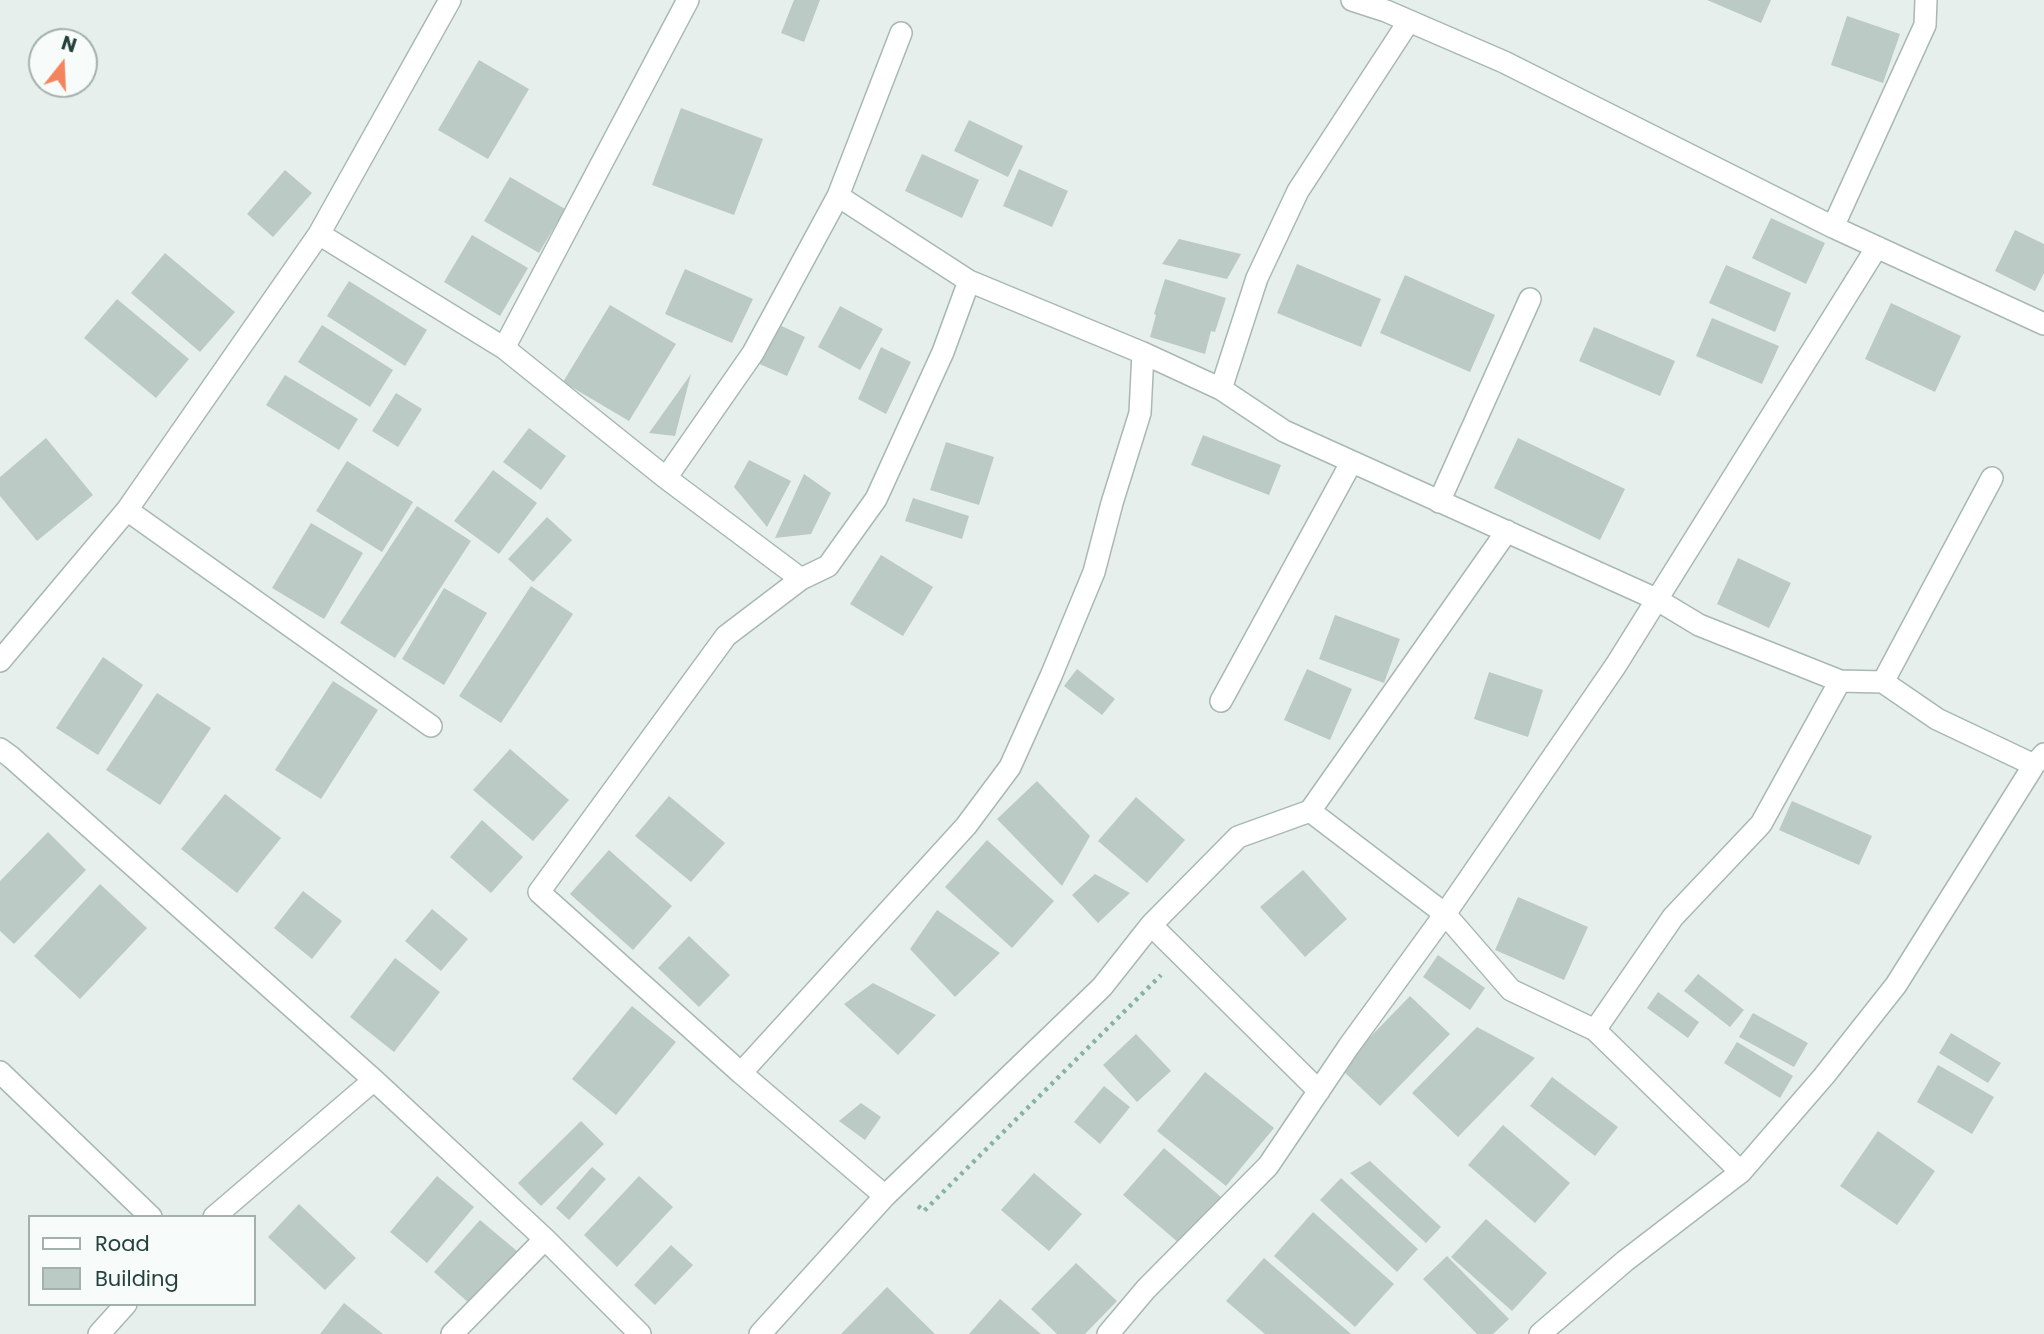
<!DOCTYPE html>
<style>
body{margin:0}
#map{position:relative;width:2044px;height:1334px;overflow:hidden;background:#e6efeb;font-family:Poppins,sans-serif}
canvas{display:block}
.legend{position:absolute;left:28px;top:1215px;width:228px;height:91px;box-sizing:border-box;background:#f7fbf9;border:2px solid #a3b1ad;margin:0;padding:9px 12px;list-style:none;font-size:21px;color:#24423a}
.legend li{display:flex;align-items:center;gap:14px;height:35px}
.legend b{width:35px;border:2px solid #a3b1ad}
.north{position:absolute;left:28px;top:28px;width:70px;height:70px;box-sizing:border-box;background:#f7fbf9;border:2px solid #a3b1ad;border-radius:50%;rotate:18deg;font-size:19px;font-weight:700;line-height:28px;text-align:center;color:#24423a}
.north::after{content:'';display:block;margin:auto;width:24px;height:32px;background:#f4845f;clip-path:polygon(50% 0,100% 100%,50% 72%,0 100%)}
</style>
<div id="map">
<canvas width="2044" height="1334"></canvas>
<ul class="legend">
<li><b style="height:9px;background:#fff"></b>Road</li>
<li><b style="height:19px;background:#bbcac4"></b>Building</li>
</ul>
<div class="north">N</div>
</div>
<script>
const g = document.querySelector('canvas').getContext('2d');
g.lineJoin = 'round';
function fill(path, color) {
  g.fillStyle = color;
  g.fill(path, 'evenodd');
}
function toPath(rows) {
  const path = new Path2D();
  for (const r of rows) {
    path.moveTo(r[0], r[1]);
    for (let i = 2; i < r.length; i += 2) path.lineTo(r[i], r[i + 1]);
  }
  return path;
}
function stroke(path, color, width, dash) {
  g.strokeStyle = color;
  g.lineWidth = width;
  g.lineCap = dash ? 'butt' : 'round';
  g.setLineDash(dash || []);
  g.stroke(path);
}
const building = toPath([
 [794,0,820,0,804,42,781,33],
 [1707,0,1771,0,1761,23],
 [1847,16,1900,34,1883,83,1831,65],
 [479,60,529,89,488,159,438,130],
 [681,108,763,139,734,215,652,185],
 [969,120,1023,146,1008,177,954,151],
 [922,154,979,180,962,218,905,191],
 [1019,169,1068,191,1052,227,1003,206],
 [285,170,312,193,273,237,247,214],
 [510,177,565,209,539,253,484,221],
 [1771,218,1825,243,1806,284,1752,258],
 [2015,230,2044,244,2044,273,2035,291,1995,271],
 [472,235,528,268,500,316,444,282],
 [1179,239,1241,254,1227,279,1162,264],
 [165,253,235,312,200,352,131,293],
 [1297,264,1381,299,1361,347,1277,313],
 [1726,265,1791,293,1775,332,1709,303],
 [685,269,753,299,732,343,665,314],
 [1405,275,1495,315,1470,372,1380,333],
 [1165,279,1226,298,1215,332,1211,331,1205,354,1150,337,1156,315,1154,314],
 [349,281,427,330,405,366,327,316],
 [117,299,189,359,156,398,84,338],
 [1891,303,1961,336,1935,392,1865,359],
 [610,305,676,344,629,421,563,382],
 [840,306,883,329,860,370,818,347],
 [1712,318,1779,346,1762,384,1696,356],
 [773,322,805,337,787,376,755,362],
 [322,325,393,370,370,407,298,362],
 [1594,327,1675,361,1660,396,1579,361],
 [881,347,911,362,886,414,858,399],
 [691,374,675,436,649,433],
 [285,375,358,419,339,450,266,405],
 [396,393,422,409,398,447,372,431],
 [529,428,566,456,541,490,503,462],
 [1203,435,1281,465,1269,495,1191,465],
 [46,438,93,495,37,541,0,496,0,477],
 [1518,438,1625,489,1600,540,1494,488],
 [946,442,994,457,979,505,930,490],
 [749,460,791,481,767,527,734,487],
 [347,461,413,502,382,552,316,511],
 [493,470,537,503,499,554,454,521],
 [804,474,831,493,811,534,775,538],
 [913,498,969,516,962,539,905,521],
 [417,506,471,541,395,658,340,623],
 [547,517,572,540,533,582,508,559],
 [311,523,363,553,324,619,272,588],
 [881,555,933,587,903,636,850,604],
 [1738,558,1791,583,1769,628,1717,604],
 [531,586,573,614,501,723,459,696],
 [444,588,487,613,444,685,402,659],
 [1335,615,1400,639,1384,683,1319,659],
 [103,657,143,685,98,755,56,728],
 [1077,669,1115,699,1102,715,1064,686],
 [1307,669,1352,689,1330,740,1284,720],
 [1489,672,1543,690,1528,737,1474,719],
 [333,681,378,710,321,799,275,770],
 [157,693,211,728,160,805,106,770],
 [510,749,569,800,533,841,473,790],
 [1037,781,1090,836,1062,886,997,819],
 [225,794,281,838,237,893,181,849],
 [669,796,725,843,691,882,635,836],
 [1136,797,1185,840,1147,883,1098,841],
 [1792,801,1872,836,1859,865,1779,830],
 [482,820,523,857,491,893,450,857],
 [48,832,86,870,14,944,0,931,0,881],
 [987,840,1054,901,1012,948,945,887],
 [609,850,672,906,633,950,570,894],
 [1303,870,1347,919,1305,957,1260,907],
 [1095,874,1130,893,1098,923,1072,895],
 [100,884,147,928,80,999,34,956],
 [303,891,342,921,312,959,274,928],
 [1518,897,1588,927,1564,980,1495,950],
 [432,909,468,939,441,971,405,941],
 [937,910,1000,953,955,997,910,949],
 [689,936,730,975,699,1007,658,968],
 [1438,955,1485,988,1470,1010,1423,977],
 [395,958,440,992,394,1052,350,1017],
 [1698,974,1744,1010,1730,1027,1684,991],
 [873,983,936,1015,898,1055,844,1004],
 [1658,992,1699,1022,1688,1038,1647,1008],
 [1410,996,1450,1034,1380,1106,1340,1068],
 [632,1006,676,1042,616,1115,572,1079],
 [1753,1013,1808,1043,1794,1067,1739,1037],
 [1477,1027,1535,1058,1458,1137,1412,1093],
 [1951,1033,2001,1063,1988,1083,1939,1053],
 [1136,1034,1171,1071,1137,1102,1103,1065],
 [1737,1042,1793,1076,1780,1098,1724,1063],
 [1938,1065,1994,1097,1972,1134,1917,1102],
 [1205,1072,1274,1128,1226,1186,1157,1131],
 [1552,1077,1618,1127,1595,1156,1530,1106],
 [1104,1086,1130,1107,1100,1144,1074,1122],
 [861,1103,881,1117,865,1140,839,1121],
 [581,1121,604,1144,541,1206,518,1183],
 [1503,1125,1570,1183,1535,1223,1468,1165],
 [1878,1131,1935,1171,1897,1225,1840,1186],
 [1164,1148,1221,1197,1180,1244,1123,1195],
 [1370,1161,1441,1227,1426,1243,1350,1173],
 [592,1167,606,1179,569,1220,556,1208],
 [1034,1173,1082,1214,1049,1251,1001,1210],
 [437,1176,474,1207,427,1263,390,1232],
 [639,1176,673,1207,617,1267,584,1235],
 [1341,1178,1418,1249,1397,1272,1320,1200],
 [299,1204,356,1258,325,1290,268,1237],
 [1313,1212,1394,1284,1355,1327,1274,1256],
 [1486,1219,1547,1273,1512,1311,1451,1257],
 [480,1220,517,1251,470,1304,434,1272],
 [671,1245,693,1265,655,1305,634,1285],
 [1447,1256,1509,1319,1493,1334,1477,1334,1423,1279],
 [1264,1258,1351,1334,1265,1334,1226,1301],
 [1076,1263,1117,1301,1085,1334,1057,1334,1031,1309],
 [887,1287,935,1334,841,1334],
 [1000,1299,1041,1334,969,1334],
 [344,1303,383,1334,320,1334]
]);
const path = toPath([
 [918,1206,924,1211,1161,975]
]);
const street = toPath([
 [1352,0,1386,11,1504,62,1833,227,2044,324],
 [1409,21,1298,191,1257,278,1221,389,1284,431,1656,599,1699,625,1840,681,1883,682,1937,719,2034,765],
 [838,196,969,281,1143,353,1221,389],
 [1833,227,1925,25,1926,0],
 [319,234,504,348,666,478,801,579,726,636,539,892,741,1073,885,1196],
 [504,348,688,0],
 [666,478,753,353,838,196,901,33],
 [1439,502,1530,299],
 [801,579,828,566,876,499,943,352,969,281],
 [0,661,127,510],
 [1883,682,1992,478],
 [1221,701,1351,463],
 [431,726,127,510,319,234,450,0],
 [0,749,11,757,374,1080,545,1239,640,1334],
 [1310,811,1445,914,1511,990,1595,1030,1741,1172],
 [1151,925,1319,1091],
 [1595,1030,1673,917,1761,824,1840,681],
 [0,1072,151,1217],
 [741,1073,966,826,1010,767,1051,676,1094,572,1112,503,1140,413,1143,353],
 [214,1217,374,1080],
 [99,1334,126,1304],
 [452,1334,545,1239],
 [760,1334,885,1196,1102,987,1151,925,1238,837,1310,811,1507,531],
 [1108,1334,1146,1289,1268,1166,1349,1046,1445,914,1616,665,1877,247],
 [1540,1334,1625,1261,1741,1172,1824,1076,1896,985,2034,765,2044,754]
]);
fill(building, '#bbcac4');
stroke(street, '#a8b8b2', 24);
stroke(path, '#86b3a5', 4.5, [3.5, 5]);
stroke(street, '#fff', 21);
</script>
